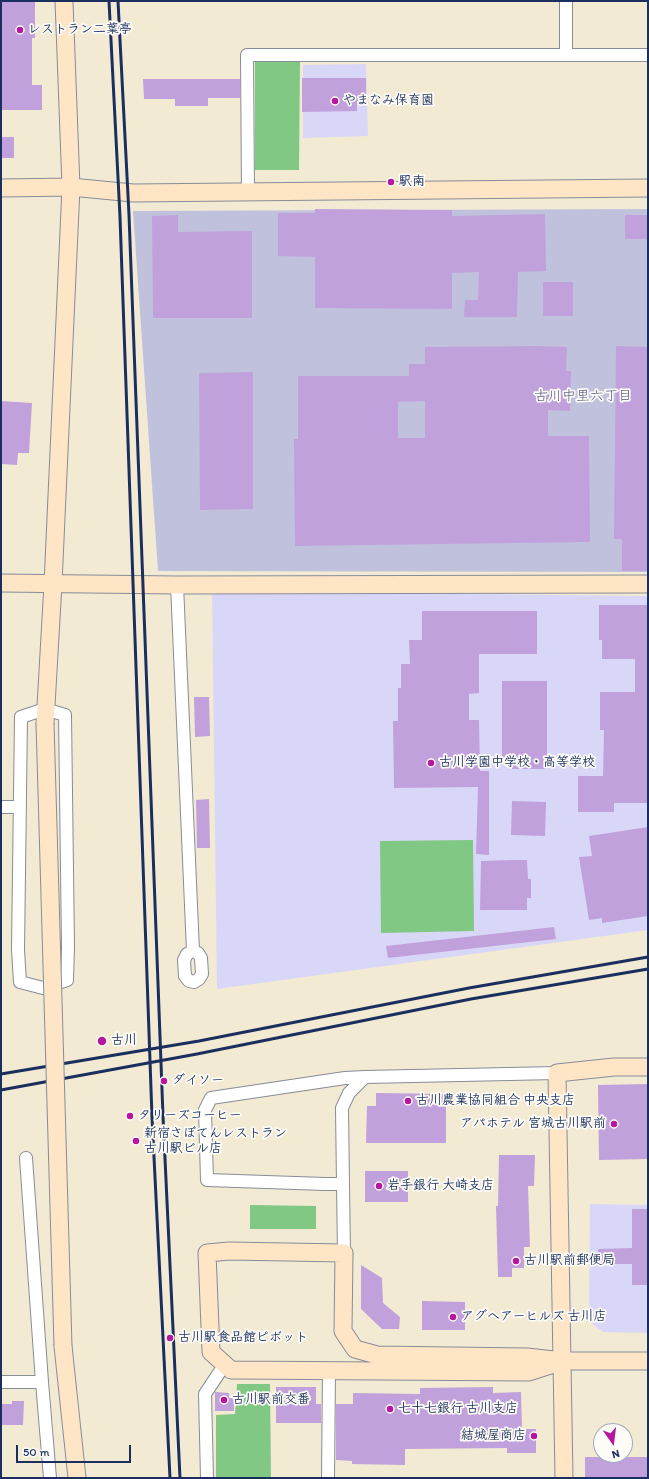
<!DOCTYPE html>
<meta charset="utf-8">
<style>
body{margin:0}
#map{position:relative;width:649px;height:1479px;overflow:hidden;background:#f3ead4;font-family:Itim,sans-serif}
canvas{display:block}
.frame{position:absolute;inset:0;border:2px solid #1b2f5e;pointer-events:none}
.north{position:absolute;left:593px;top:1423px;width:40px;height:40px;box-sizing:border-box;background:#fdfcf7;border:1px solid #a3aaba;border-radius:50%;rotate:166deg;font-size:11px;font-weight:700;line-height:16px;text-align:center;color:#1b2f5e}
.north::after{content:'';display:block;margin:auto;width:14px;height:18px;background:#b5179e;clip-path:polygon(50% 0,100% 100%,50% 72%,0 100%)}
.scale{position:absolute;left:16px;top:1445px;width:115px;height:18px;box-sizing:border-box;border:2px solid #1b2f5e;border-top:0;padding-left:5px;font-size:12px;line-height:14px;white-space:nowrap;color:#1b2f5e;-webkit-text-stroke:3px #fdfcf7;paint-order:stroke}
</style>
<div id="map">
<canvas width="649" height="1479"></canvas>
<div class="frame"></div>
<div class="north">N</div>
<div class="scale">50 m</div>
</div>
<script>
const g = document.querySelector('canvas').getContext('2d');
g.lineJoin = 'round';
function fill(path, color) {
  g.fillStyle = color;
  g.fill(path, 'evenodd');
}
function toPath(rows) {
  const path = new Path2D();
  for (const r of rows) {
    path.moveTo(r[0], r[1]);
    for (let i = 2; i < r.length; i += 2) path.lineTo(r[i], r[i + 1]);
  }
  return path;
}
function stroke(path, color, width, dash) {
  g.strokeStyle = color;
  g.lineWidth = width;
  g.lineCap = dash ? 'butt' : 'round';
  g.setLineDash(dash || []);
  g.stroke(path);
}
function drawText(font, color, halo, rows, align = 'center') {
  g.font = font + ' Itim,"Klee One",sans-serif';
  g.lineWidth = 3.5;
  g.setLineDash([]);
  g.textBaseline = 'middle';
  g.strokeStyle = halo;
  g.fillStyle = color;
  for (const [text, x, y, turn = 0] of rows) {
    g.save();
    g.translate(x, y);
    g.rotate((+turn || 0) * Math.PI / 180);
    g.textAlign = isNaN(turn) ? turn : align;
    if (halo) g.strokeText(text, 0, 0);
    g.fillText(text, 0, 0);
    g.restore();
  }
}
const built = toPath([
 [366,64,368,136,303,138,303,65],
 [212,591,648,596,648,930,217,989],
 [590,1204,648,1205,648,1333,603,1332,589,1321]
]);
const industrial = toPath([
 [648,209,648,572,158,571,133,211]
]);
const green = toPath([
 [255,61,300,61,299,170,255,170],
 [473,840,474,931,381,933,380,841],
 [250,1205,316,1206,316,1229,250,1229],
 [237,1384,270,1384,271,1478,216,1478,216,1415,235,1414]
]);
const building = toPath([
 [1,1,35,1,35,38,32,38,32,85,42,85,42,110,1,110],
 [302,78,366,78,366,101,357,101,357,111,302,112],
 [143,79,240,79,240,98,208,98,208,106,175,106,175,99,144,99],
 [1,137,14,137,14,158,1,158],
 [315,209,452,210,452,216,545,214,546,271,518,272,517,317,464,317,465,300,478,300,479,272,452,273,452,309,315,308,315,257,278,256,278,213,315,213],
 [178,215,178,232,252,231,252,318,153,318,152,216],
 [625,215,648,215,648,239,625,239],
 [543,282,573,282,573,316,543,316],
 [536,346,567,347,566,371,571,371,570,411,548,410,548,436,589,436,590,542,295,546,294,439,298,439,298,376,409,376,409,364,425,364,425,347],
 [425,401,425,438,398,438,398,402],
 [616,346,648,347,648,571,622,571,622,539,614,539],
 [253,372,253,509,200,510,199,373],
 [1,401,32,403,29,453,18,453,17,465,1,464],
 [599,605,648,605,648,803,614,803,614,812,578,812,578,776,603,776,604,730,600,730,600,692,635,692,635,659,602,659,602,640,599,640],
 [422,611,537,611,537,654,479,654,479,693,469,694,469,720,479,720,480,771,489,771,489,855,476,854,478,787,394,788,393,721,398,721,398,688,401,688,401,664,410,664,409,640,422,640],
 [502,681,547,681,547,769,512,769,512,757,502,757],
 [194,697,209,697,210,736,195,737],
 [209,799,210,848,197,848,196,800],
 [512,801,546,802,545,836,511,835],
 [648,827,648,916,602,923,602,918,589,920,579,857,592,856,589,836],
 [511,860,527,860,528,879,531,879,531,898,527,898,527,910,480,910,481,861],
 [554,927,556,939,388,958,386,946],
 [648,1084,648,1159,599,1160,598,1085],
 [376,1093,446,1094,446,1143,366,1143,367,1106,376,1106],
 [499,1155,535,1155,534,1186,528,1186,530,1247,524,1247,524,1268,512,1268,512,1277,498,1277,496,1206,498,1206],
 [365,1171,408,1171,408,1202,365,1202],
 [632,1209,648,1209,648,1285,632,1285,632,1264,598,1264,598,1249,632,1248],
 [361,1265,382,1278,383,1303,400,1317,399,1329,382,1329,361,1309],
 [422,1301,465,1302,465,1330,422,1330],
 [276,1387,316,1387,316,1404,321,1404,321,1423,276,1423],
 [493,1387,493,1393,521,1392,522,1429,536,1429,536,1453,507,1453,507,1448,405,1449,405,1465,352,1464,352,1461,336,1460,336,1404,353,1404,353,1393,420,1394,420,1388],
 [215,1392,229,1393,229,1398,234,1398,234,1411,215,1411],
 [12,1401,24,1401,23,1425,1,1425,1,1404,12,1404],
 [585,1457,648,1457,648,1478,585,1478]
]);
const street = toPath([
 [566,55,566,1],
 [248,193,247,55,648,55],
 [177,585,193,951],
 [45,709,65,715,68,947,67,980,43,988,20,982,18,950,21,717,45,709],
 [1,807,20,807],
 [193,951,198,953,201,958,202,974,199,979,194,982,189,981,185,976,184,960,187,954,193,951],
 [365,1077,345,1078,211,1098,205,1110,207,1180,325,1184,343,1184,342,1108,349,1093,365,1077,557,1073],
 [26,1158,42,1382,50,1478],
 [343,1184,344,1253],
 [1,1382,42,1382],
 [207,1478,205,1394,225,1364],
 [328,1478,329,1371]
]);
const secondary = toPath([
 [1,188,71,187,133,193,648,188],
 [1,583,177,585,648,584],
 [45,723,53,584,71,187,64,1],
 [63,1346,77,1478],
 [563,1361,529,1372,231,1370,211,1352,207,1253,229,1251,344,1253,343,1331,355,1349,377,1355,527,1357,563,1361,648,1361],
 [564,1478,557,1073,614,1067,648,1067]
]);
const rail = toPath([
 [109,1,120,217,152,1117,170,1478],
 [118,1,129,215,163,1116,180,1478],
 [1,1074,199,1041,469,988,648,957],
 [1,1090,197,1054,471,999,648,969]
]);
const secondaryBridge = toPath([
 [45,723,63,1346]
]);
const markers = [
 [20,30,4,"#b5179e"],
 [335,101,4,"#b5179e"],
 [391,182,4,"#b5179e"],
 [431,763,4,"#b5179e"],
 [102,1041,5,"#b5179e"],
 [164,1081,4,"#b5179e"],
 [408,1101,4,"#b5179e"],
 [130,1116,4,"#b5179e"],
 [614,1124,4,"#b5179e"],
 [136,1141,4,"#b5179e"],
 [379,1186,4,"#b5179e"],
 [516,1261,4,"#b5179e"],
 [453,1317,4,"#b5179e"],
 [170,1338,4,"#b5179e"],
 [224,1400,4,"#b5179e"],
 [390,1409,4,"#b5179e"],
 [534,1436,4,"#b5179e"]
];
const poiNames = [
 ["レストラン二葉亭",28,30],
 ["やまなみ保育園",343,101],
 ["駅南",399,182],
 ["古川学園中学校・高等学校",439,763],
 ["古川",111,1041],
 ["ダイソー",172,1081],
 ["古川農業協同組合 中央支店",416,1101],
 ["タリーズコーヒー",138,1116],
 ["アパホテル 宮城古川駅前",606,1124,"right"],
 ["新宿さぼてんレストラン",144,1134],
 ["古川駅ビル店",144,1149],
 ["岩手銀行 大崎支店",387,1186],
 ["古川駅前郵便局",524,1261],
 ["アグヘアーヒルズ 古川店",461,1317],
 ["古川駅食品館ピボット",178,1338],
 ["古川駅前交番",232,1400],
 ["七十七銀行 古川支店",398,1409],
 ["結城屋商店",526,1436,"right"]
];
const neighbourhoodNames = [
 ["古川中里六丁目",583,396]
];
fill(built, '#d9d7f8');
fill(industrial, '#c0c2dd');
fill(green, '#80c884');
fill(building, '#c1a1db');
stroke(street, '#878c99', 14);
stroke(secondary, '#878c99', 19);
stroke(street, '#fff', 12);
stroke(secondary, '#fde5c5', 17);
stroke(rail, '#1b2f5e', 3);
stroke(secondaryBridge, '#878c99', 19, []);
stroke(secondaryBridge, '#fde5c5', 17);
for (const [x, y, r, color] of markers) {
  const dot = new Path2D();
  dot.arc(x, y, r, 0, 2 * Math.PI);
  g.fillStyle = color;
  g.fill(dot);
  stroke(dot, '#fdfcf7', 1.5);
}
drawText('bold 13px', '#1b2f5e', '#fdfcf7', poiNames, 'left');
drawText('14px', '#55578a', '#fdfcf7', neighbourhoodNames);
</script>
